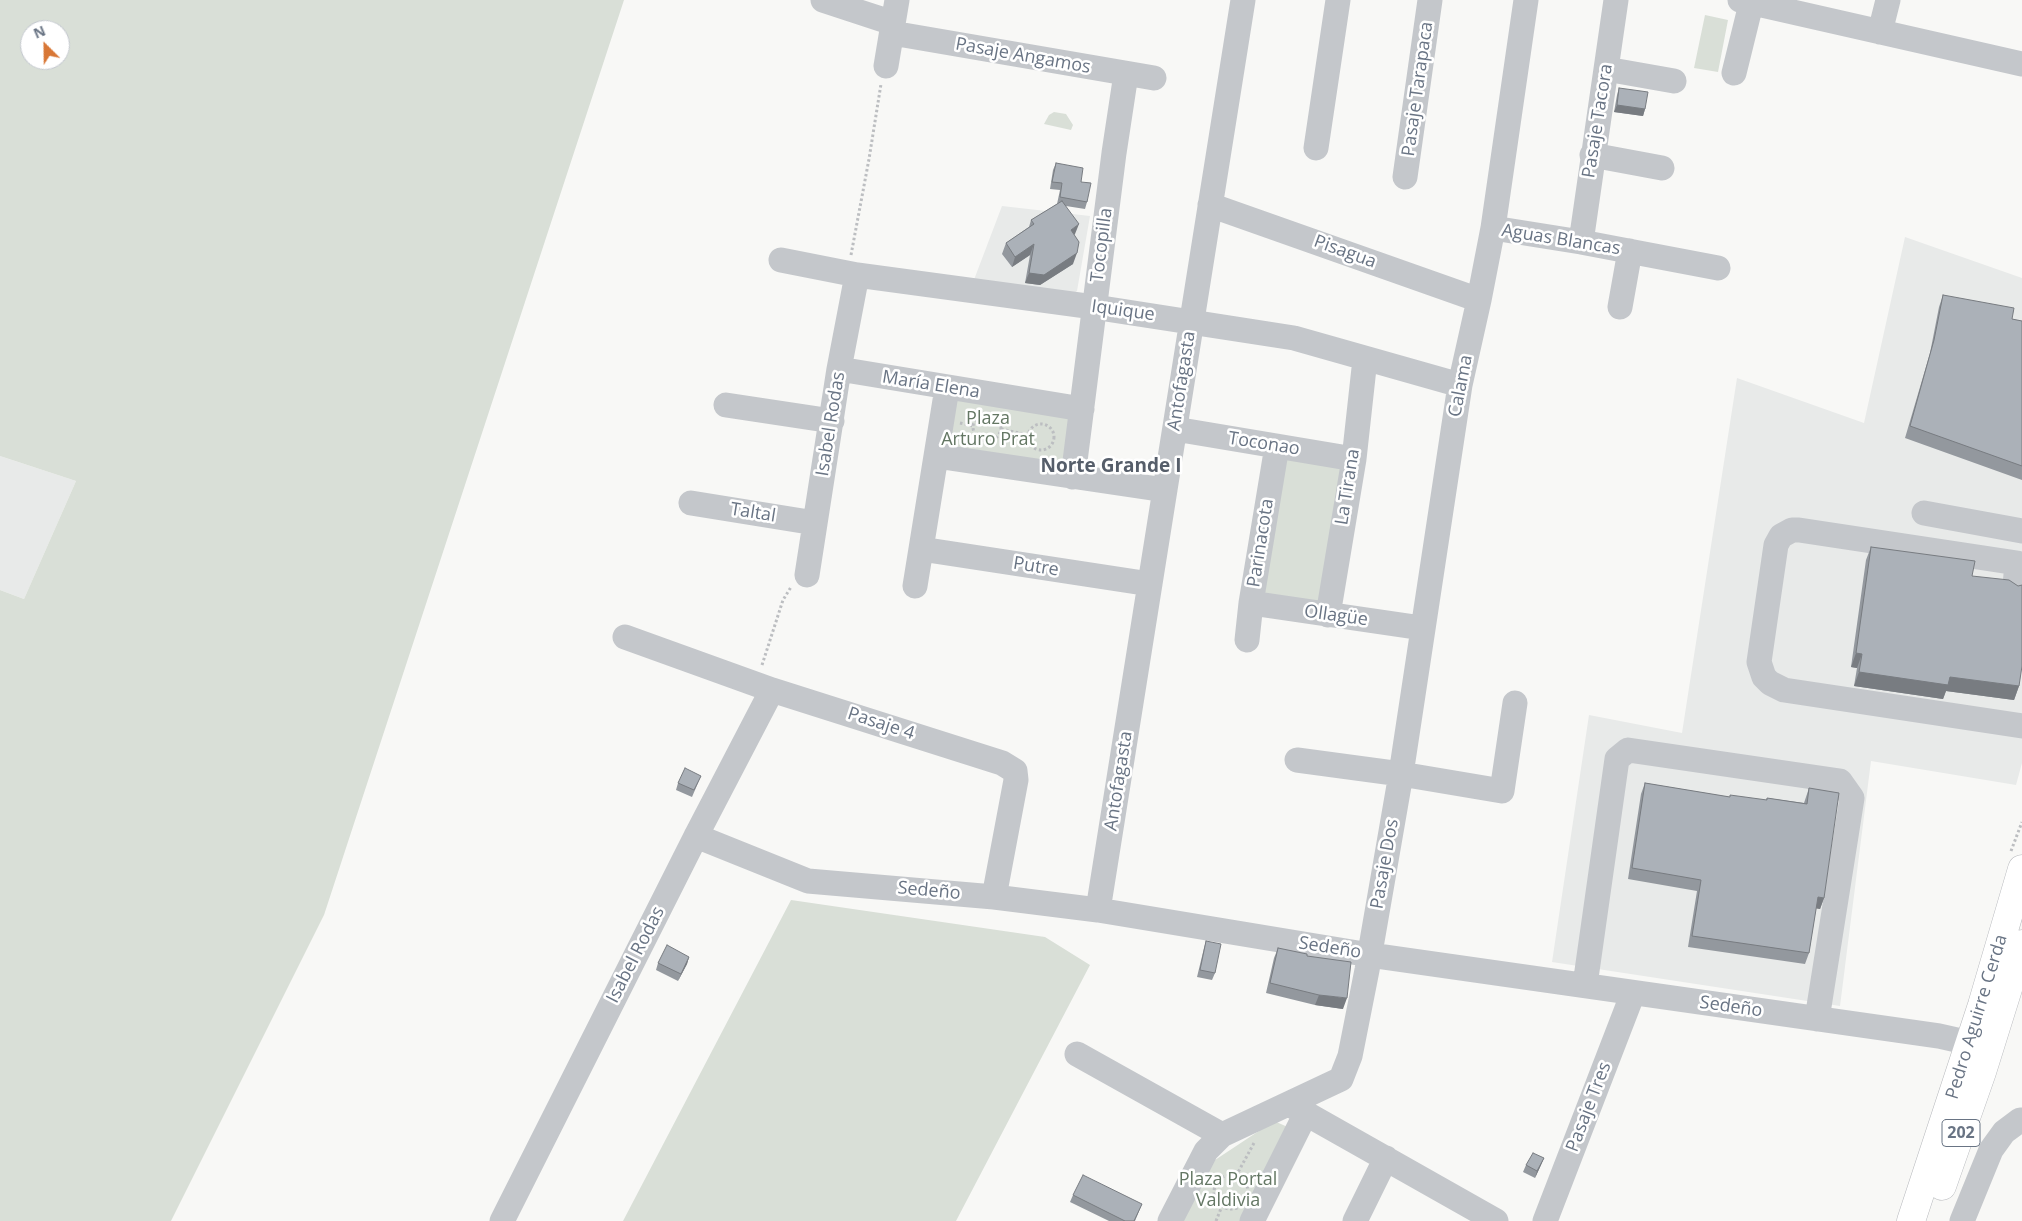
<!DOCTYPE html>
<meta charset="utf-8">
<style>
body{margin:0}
#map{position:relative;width:2022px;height:1221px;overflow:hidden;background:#f8f8f6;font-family:"Open Sans",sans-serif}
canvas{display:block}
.north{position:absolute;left:20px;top:20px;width:50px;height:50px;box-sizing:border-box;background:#fff;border:1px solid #c3c7ce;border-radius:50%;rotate:337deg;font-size:14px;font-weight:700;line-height:20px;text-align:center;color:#697484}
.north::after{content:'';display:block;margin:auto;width:18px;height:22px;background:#d87736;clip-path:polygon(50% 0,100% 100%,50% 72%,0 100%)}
</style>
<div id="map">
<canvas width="2022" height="1221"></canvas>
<div class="north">N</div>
</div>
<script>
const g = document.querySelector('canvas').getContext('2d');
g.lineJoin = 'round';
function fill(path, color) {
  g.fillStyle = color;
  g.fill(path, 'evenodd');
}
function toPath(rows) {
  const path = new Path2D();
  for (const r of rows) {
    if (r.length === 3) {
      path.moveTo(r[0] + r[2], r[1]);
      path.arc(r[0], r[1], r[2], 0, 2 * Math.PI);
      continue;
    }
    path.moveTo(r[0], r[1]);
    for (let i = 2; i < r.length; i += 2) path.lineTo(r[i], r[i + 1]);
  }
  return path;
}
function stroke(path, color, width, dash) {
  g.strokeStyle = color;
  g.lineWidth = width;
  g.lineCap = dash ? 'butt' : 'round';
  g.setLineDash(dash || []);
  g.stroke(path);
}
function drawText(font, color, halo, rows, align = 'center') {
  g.font = font + ' "Open Sans",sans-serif';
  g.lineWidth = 5;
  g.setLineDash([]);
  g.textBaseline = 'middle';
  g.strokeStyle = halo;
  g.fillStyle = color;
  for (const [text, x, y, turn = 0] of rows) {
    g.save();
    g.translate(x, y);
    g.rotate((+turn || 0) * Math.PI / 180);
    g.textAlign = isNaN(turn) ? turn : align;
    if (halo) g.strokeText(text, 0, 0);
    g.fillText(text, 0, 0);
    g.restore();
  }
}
const built = toPath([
 [1002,206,1090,216,1077,291,1068,297,972,285],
 [1905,237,2022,278,2022,763,2016,785,1871,761,1840,1006,1552,962,1589,715,1682,733,1737,378,1864,423],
 [0,456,76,481,24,599,0,590]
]);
const green = toPath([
 [0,0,624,0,324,915,171,1221,0,1221,0,590,24,599,76,481,0,456],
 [30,30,60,30,60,60,30,60],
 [1705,15,1728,20,1718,72,1694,68],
 [1054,112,1066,114,1073,125,1071,130,1044,124,1049,115],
 [962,395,1072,412,1071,465,945,446,950,403],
 [1286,454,1341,469,1321,604,1264,598],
 [791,900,1045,937,1090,965,956,1221,623,1221],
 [1274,1121,1290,1128,1244,1221,1181,1221,1215,1160]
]);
const path = toPath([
 [851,255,869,159,881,84],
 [987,427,14],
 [960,423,973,426],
 [1041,437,13],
 [1001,429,1028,435],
 [762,665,783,600,791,587],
 [2011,851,2022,822],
 [1231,1192,17],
 [1236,1176,1254,1143],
 [1216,1221,1222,1206]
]);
const minor = toPath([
 [823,0,893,23],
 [1740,0,2022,64],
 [1880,32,1888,0],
 [892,33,1154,78],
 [886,66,897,0],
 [1606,69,1674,81],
 [1734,73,1752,0],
 [1316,148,1338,0],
 [1592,155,1662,168],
 [1405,177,1430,0],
 [1210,205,1479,300],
 [1493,228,1581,242,1718,268],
 [1581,242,1616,0],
 [781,260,857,275,1094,307,1294,338,1460,385],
 [1620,307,1630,251],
 [839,369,1082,409],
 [726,405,832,421],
 [1175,429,1354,459],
 [936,456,1165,490],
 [1073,477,1114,153,1126,74],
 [691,503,815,523],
 [1924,513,2022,531],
 [921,549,1150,584],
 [807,575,839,369,857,275],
 [915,586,947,388],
 [2015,586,2017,563,1799,530,1792,530,1781,536,1776,545,1759,662,1764,677,1770,683,1784,690,2022,726],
 [1251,603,1422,628],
 [1328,615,1354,459,1365,359],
 [625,637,772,690,1002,763,1015,771,1016,780,994,897],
 [1247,640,1251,603,1277,446],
 [1297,760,1401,774,1502,791,1515,703],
 [696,836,808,881,994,897,1098,910,1370,955,1939,1036,1970,1043],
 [1098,910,1243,0],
 [1585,985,1617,759,1628,750,1840,781,1852,798,1817,1019],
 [1077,1054,1222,1135],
 [1289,1104,1496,1221],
 [502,1221,696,836,772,690],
 [1170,1221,1206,1151,1222,1135,1341,1079,1350,1056,1367,970,1401,774,1460,385,1479,300,1493,228,1526,0],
 [1252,1221,1306,1113],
 [1355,1221,1386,1158],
 [1545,1221,1633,993],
 [1962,1221,1991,1150,2004,1132,2020,1120,2022,1120]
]);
const highway = toPath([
 [1942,1186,1982,1072,2022,944],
 [1911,1221,1982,1005,2022,869]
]);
const wall = toPath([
 [1619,88,1645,109,1643,116,1614,112,1617,95],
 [1056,163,1081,182,1087,202,1085,209,1066,206,1075,234,1074,235,1073,264,1040,285,1025,283,1030,255,1012,267,1002,254,1006,243,1029,227,1031,220,1057,204,1060,190,1050,189,1053,170],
 [1943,295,2012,319,2022,321,2022,480,1905,438,1930,353,1939,307],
 [1871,547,1972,576,2019,686,2014,700,1946,691,1943,699,1854,686,1857,668,1851,667,1866,560],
 [701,776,692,797,676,790,678,783],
 [1645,783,1729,797,1766,800,1767,798,1804,803,1809,788,1824,898,1820,909,1816,908,1809,953,1805,964,1688,947,1697,891,1628,879,1641,794],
 [1206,941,1215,973,1212,980,1197,977,1204,948],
 [1278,948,1307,956,1343,1009,1315,1005,1266,993,1274,958],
 [689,957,687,964,678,981,656,970,658,963],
 [1544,1158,1541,1165,1535,1178,1523,1172,1526,1165],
 [1073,1195,1142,1204,1135,1221,1109,1221,1070,1202]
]);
const shadedWall = toPath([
 [1617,105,1645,109,1643,116,1614,112],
 [1079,224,1075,234,1067,240,1071,230],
 [1034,244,1030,255,1012,267,1015,257],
 [1077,253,1073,264,1040,285,1025,283,1029,273],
 [1856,653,1862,654,1857,668,1851,667],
 [1859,672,1950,677,2019,686,2014,700,1946,691,1943,699,1854,686],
 [1818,897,1824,898,1820,909,1814,908],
 [689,957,687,964,678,981,681,974],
 [1319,995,1347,998,1343,1009,1315,1005],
 [1544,1158,1541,1165,1535,1178,1537,1171]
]);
const building = toPath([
 [1619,88,1648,92,1645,109,1617,105,1619,88],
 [1056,163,1083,168,1081,182,1091,183,1087,202,1060,197,1062,183,1052,182,1056,163],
 [1062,201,1079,224,1071,230,1079,242,1077,253,1044,275,1029,273,1034,244,1015,257,1006,243,1034,224,1031,220,1062,201],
 [1943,295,2014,308,2012,319,2022,321,2022,466,1910,426,1934,340,1943,295],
 [1871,547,1975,561,1972,576,2009,580,2018,586,2022,585,2022,666,2019,686,1950,677,1948,685,1859,672,1862,654,1856,653,1871,547],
 [685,768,701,776,694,790,678,783,685,768],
 [1645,783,1730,797,1730,795,1767,800,1767,798,1807,804,1809,788,1839,793,1824,898,1818,897,1809,953,1692,936,1701,880,1632,868,1645,783],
 [1206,941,1221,944,1215,973,1200,970,1206,941],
 [667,945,689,957,681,974,658,963,667,945],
 [1278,948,1307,954,1307,956,1351,962,1347,998,1319,995,1270,983,1278,948],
 [1533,1153,1544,1158,1537,1171,1526,1165,1533,1153],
 [1083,1175,1142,1204,1134,1221,1125,1221,1073,1195,1083,1175]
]);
const shields = [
 [1961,1133,38]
];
const shieldNames = [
 ["202",1961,1133]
];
const streetNames = [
 ["Pasaje Angamos",1023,56,10],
 ["Pasaje Tarapaca",1418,89,-82],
 ["Pasaje Tacora",1598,121,-81],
 ["Aguas Blancas",1561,240,9],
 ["Tocopilla",1102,245,-83],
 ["Pisagua",1345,252,20],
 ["Iquique",1123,311,8],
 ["Antofagasta",1182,381,-81],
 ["María Elena",931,385,9],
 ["Calama",1461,386,-79],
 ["Isabel Rodas",831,424,-81],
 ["Toconao",1264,444,9],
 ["La Tirana",1348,487,-81],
 ["Taltal",753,513,9],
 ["Parinacota",1261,543,-81],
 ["Putre",1036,567,9],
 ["Ollagüe",1336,616,8],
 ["Pasaje 4",881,724,18],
 ["Antofagasta",1119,781,-81],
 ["Pasaje Dos",1385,864,-80],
 ["Sedeño",929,891,5],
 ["Sedeño",1330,948,9],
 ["Isabel Rodas",636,955,-63],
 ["Sedeño",1731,1007,8],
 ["Pedro Aguirre Cerda",1977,1017,-73],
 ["Pasaje Tres",1589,1107,-69]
];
const parkNames = [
 ["Plaza",988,419],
 ["Arturo Prat",988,440],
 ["Plaza Portal",1228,1180],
 ["Valdivia",1228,1201]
];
const neighbourhoodNames = [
 ["Norte Grande I",1111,467]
];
fill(built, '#e8eae9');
fill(green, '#d9dfd7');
stroke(highway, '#b7b9bd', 29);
stroke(path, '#bcbec1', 3, [2.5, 2.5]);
stroke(minor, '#c4c7cb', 25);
stroke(highway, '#fff', 28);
fill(wall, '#93989e');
fill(shadedWall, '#787c81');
fill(building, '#abb1b8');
stroke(building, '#787c81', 1);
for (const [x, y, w] of shields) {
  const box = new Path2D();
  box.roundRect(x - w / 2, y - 13.5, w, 27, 4);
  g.fillStyle = '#fff';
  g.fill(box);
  stroke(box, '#697484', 1);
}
drawText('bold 16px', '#697484', null, shieldNames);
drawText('18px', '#697484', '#fff', streetNames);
drawText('18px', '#647764', '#fff', parkNames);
drawText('bold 19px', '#565e6a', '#fff', neighbourhoodNames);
</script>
